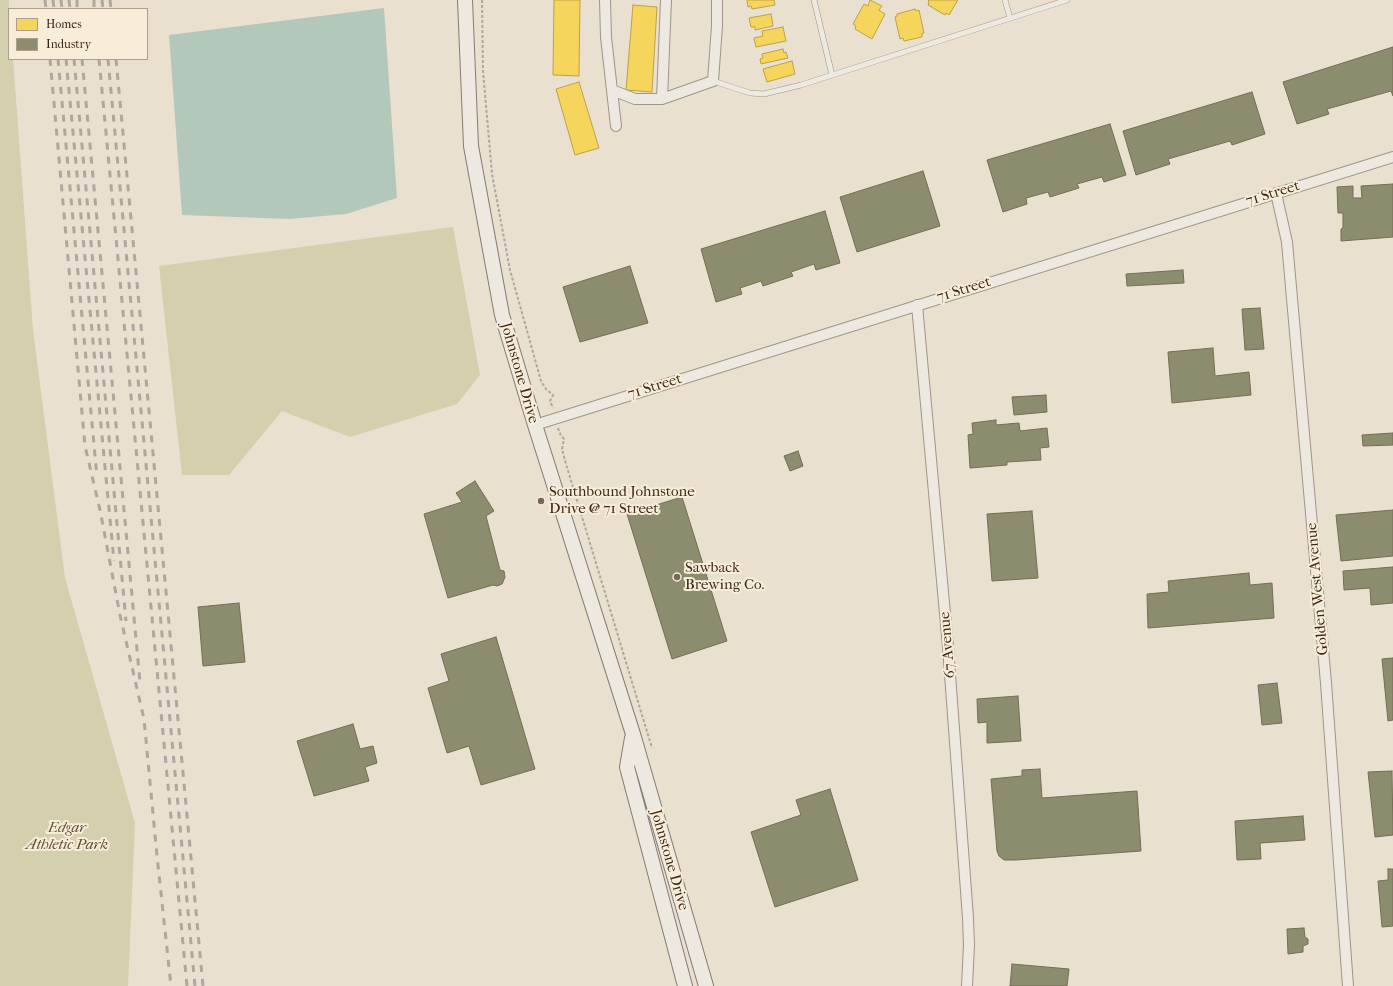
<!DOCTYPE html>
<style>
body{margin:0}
#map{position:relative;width:1393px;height:986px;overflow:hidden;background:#e9e0cf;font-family:"IM FELL French Canon",serif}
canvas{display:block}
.legend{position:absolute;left:8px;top:8px;width:140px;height:52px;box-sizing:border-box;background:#f8edd9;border:1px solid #ad9d8c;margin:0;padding:5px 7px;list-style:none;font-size:12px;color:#3d2619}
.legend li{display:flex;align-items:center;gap:8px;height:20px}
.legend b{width:20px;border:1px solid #ad9d8c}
</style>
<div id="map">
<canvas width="1393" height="986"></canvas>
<ul class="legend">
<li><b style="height:11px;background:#f6d55c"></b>Homes</li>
<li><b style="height:11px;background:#8c8c6e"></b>Industry</li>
</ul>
</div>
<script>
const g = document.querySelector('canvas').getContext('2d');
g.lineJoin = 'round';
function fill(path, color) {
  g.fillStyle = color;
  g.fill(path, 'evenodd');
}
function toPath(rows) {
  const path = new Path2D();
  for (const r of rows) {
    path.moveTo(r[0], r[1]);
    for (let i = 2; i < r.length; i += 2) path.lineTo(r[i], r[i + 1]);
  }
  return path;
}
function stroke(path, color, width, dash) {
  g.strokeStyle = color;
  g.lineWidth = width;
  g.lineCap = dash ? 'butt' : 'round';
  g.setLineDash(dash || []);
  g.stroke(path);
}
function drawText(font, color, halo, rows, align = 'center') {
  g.font = font + ' "IM FELL French Canon",serif';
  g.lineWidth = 4;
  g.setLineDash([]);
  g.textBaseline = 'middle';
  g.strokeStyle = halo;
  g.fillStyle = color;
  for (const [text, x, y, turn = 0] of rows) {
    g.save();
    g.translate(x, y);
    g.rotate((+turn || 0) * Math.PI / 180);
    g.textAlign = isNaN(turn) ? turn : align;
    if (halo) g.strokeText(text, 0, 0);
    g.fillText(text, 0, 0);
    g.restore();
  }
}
const green = toPath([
 [0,0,9,0,9,59,13,59,33,330,65,578,135,823,128,986,0,986],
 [453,227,480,375,457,404,350,437,282,411,229,475,182,475,159,266]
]);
const water = toPath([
 [384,8,397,198,346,214,290,219,182,215,169,35]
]);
const homes = toPath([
 [554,0,580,0,579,76,553,75,554,0],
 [747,0,774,0,775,5,752,9,751,6,748,7,747,0],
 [870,0,882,6,879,10,885,14,872,39,855,29,856,26,853,24,864,4,868,6,870,0],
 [929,0,958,0,949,15,946,13,945,15,928,5,929,2,928,1,929,0],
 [633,5,657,7,652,92,626,90,633,5],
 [915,9,916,11,919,10,924,33,922,33,922,37,904,41,903,38,900,39,895,17,897,16,897,14,915,9],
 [771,14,773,26,755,30,755,27,751,27,749,18,771,14],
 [783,27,786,41,756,47,754,38,763,36,762,31,783,27],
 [783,49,784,53,786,52,788,58,761,64,760,59,763,58,762,54,783,49],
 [792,61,795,74,767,82,763,69,792,61],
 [579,82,599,148,575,155,556,89,579,82]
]);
const industry = toPath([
 [1393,47,1393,96,1391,91,1327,109,1329,114,1297,124,1283,82,1393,47],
 [1252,92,1265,134,1232,145,1230,141,1168,159,1170,164,1136,175,1123,131,1252,92],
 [1110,124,1126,175,1104,182,1102,177,1077,184,1079,188,1050,197,1048,192,1026,198,1027,204,1003,212,987,160,1110,124],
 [923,171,940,226,857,252,840,197,923,171],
 [1393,184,1393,237,1341,241,1341,229,1343,228,1343,213,1338,213,1337,187,1353,186,1353,198,1362,198,1361,186,1393,184],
 [825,211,840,263,816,270,814,264,791,272,793,276,763,286,761,281,740,288,742,294,716,302,701,249,825,211],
 [630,266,648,323,580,342,563,287,630,266],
 [1183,270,1184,283,1127,286,1126,274,1183,270],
 [1260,308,1264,349,1245,350,1242,309,1260,308],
 [1213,348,1215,376,1249,372,1251,395,1172,403,1168,352,1213,348],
 [1046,395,1047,412,1014,415,1012,397,1046,395],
 [996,420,996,425,1019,423,1020,431,1047,428,1049,447,1040,448,1041,460,1007,462,1007,465,970,468,968,435,973,434,972,423,996,420],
 [1393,433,1393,445,1363,446,1362,435,1393,433],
 [798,451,803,466,790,471,784,456,798,451],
 [475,481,494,511,486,516,500,570,504,571,505,577,502,584,497,586,493,585,448,598,424,514,462,502,456,493,475,481],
 [682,497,727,641,672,659,627,514,682,497],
 [1393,510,1393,556,1341,561,1336,515,1393,510],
 [1032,511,1038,578,992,581,987,514,1032,511],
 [1393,567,1393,603,1371,605,1370,588,1344,590,1343,571,1393,567],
 [1249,573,1250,585,1272,583,1274,618,1148,628,1147,594,1169,592,1168,581,1249,573],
 [239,603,245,662,203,666,198,607,239,603],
 [496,637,535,769,481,785,469,746,447,753,428,688,449,681,441,654,496,637],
 [1393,658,1393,720,1388,721,1382,659,1393,658],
 [1277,683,1282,723,1262,725,1258,685,1277,683],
 [1018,696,1021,741,987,743,987,722,978,723,977,699,1018,696],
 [353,724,360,749,373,746,377,763,365,767,369,781,314,796,297,741,353,724],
 [1040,769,1042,798,1137,791,1141,851,1016,860,1004,860,999,856,997,851,991,779,1022,776,1022,770,1040,769],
 [1392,771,1393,835,1375,837,1368,772,1392,771],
 [830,789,858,880,775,907,751,832,801,815,796,800,830,789],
 [1303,816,1305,840,1260,843,1261,859,1237,860,1235,821,1303,816],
 [1388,869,1393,869,1393,926,1382,927,1378,881,1388,880,1388,869],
 [1304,928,1305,937,1308,939,1308,944,1303,946,1303,952,1288,954,1287,929,1304,928],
 [1012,964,1069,969,1067,986,1010,986,1012,964]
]);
const path = toPath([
 [482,0,483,71,492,174,510,270,541,381,546,389,553,395,550,401,553,408],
 [558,428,561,436,564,439,562,449,566,464,652,748]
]);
const service = toPath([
 [814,0,832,75],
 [1005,0,1010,18],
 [713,81,750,93,764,94,801,85,1067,0]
]);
const minor = toPath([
 [605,0,606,37,616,126],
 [612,90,635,99,662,99,713,81,717,26,717,0],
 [662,99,666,0],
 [1276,193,1287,242,1326,683,1348,986],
 [917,305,948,647,968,918,969,945,967,986],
 [535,425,1393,157]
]);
const secondary = toPath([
 [465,0,471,146,502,315,535,425,633,734,706,986],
 [632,738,627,767,685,986]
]);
const rail = toPath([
 [45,0,46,9],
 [53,0,54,9],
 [61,0,62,9],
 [69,0,70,9],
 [77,0,77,9],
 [94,0,94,9],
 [102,0,103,9],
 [110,0,111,9],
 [50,59,85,446,100,510,120,615,144,719,157,856,171,986],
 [58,59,97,477],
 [66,59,114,561],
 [74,59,126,621],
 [82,59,140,682],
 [99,59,187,986],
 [108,59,195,986],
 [116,59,203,986]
]);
const markers = [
 [541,501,4,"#796759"],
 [677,577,4,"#796759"]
];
const streetNames = [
 ["71 Street",1273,194,-17],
 ["71 Street",964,290,-17],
 ["Johnstone Drive",519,373,74],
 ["71 Street",655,387,-17],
 ["Golden West Avenue",1318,589,-95],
 ["67 Avenue",948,645,-95],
 ["Johnstone Drive",669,860,74]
];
const poiNames = [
 ["Southbound Johnstone",549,492],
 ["Drive @ 71 Street",549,509],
 ["Sawback",685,568],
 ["Brewing Co.",685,585]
];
const parkNames = [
 ["Edgar",67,828],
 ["Athletic Park",67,845]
];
fill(green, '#d4cfac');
fill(water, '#b3c8bb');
fill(homes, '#f6d55c');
stroke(homes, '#bea048', 1);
fill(industry, '#8c8c6e');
stroke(industry, '#746d54', 1);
stroke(service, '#9d958a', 6);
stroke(minor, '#9d958a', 12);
stroke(secondary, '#847b72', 16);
stroke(path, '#ada79f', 2, [3, 2]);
stroke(service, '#ede8e0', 5);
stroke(minor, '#ede8e0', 10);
stroke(secondary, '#ede8e0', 14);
stroke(rail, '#ada79f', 3, [7, 7]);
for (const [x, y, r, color] of markers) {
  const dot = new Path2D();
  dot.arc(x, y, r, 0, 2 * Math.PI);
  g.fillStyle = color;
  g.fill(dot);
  stroke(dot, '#f8edd9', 1.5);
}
drawText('15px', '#3d2619', '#f8edd9', streetNames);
drawText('15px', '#3d2619', '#f8edd9', poiNames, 'left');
drawText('italic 15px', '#5e4d36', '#f8edd9', parkNames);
</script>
